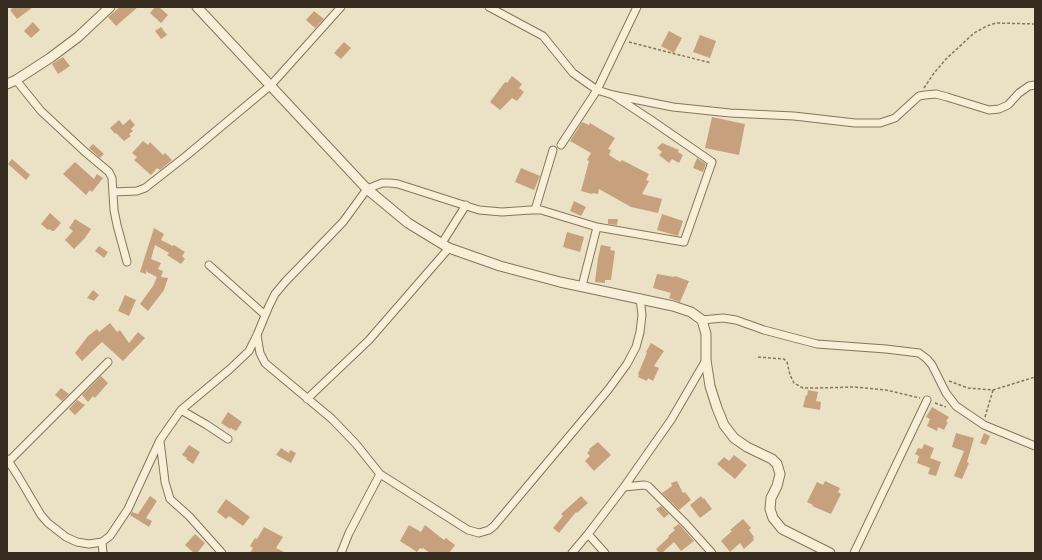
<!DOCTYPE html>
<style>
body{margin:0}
#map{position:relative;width:1042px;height:560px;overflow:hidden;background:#ebe2c5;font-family:"IBM Plex Serif",serif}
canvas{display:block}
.frame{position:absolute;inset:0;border:8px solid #362c1f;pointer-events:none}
</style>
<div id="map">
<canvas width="1042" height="560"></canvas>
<div class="frame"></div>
</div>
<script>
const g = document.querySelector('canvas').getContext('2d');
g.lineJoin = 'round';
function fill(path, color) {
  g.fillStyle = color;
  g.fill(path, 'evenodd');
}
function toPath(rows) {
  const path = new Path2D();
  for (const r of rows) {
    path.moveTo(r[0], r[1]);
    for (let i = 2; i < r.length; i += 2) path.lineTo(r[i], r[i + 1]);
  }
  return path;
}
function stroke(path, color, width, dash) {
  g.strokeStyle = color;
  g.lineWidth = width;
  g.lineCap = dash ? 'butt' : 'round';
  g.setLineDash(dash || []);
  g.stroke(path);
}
const building = toPath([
 [14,7,33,7,17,19,10,10],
 [120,7,138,7,116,26,108,17],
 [155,7,159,7,168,15,161,23,150,13],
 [314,11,324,19,315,28,306,20],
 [33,22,40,30,31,38,24,31],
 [161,27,167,35,161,39,155,31],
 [669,31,682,38,674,53,661,46],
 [700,35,716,41,710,58,693,52],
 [344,42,351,48,341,59,334,53],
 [63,57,70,66,58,74,52,64],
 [512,76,522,84,519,88,524,92,517,101,512,98,500,110,490,102,505,82,507,83],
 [712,117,745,124,739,155,705,148],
 [130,119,135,125,131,129,133,131,129,134,131,136,124,141,116,133,115,134,110,128,119,120,123,125],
 [582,122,589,125,590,123,615,138,608,149,611,150,609,155,620,162,622,160,649,174,646,180,649,181,642,194,662,199,658,213,631,207,599,189,598,194,593,193,592,194,581,191,589,161,587,160,591,153,570,141],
 [143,141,148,145,150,142,163,155,165,153,172,160,160,170,157,168,151,175,134,160,137,157,132,153],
 [662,143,679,150,678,152,683,155,679,163,672,159,669,163,659,155,662,152,657,148],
 [93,144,104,154,100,158,89,148],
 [697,158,706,164,703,172,693,168],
 [12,159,30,175,26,180,8,164],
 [75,162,94,179,97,174,103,178,92,192,90,190,86,195,63,174],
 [521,168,540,176,534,190,515,182],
 [574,201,586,207,581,216,570,211],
 [50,213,61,223,54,231,52,231,49,229,48,230,41,224],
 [662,214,683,221,678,236,657,230],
 [75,219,91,229,85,238,74,249,65,240,73,231,69,228],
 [608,219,618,219,617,225,608,224],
 [154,228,164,234,161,240,173,246,174,245,185,252,182,256,185,259,181,264,167,255,169,253,155,245,151,259,161,263,158,269,163,271,161,277,168,278,164,290,148,311,140,304,153,286,157,277,147,272,147,269,146,274,140,272],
 [567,232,584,237,580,252,563,247],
 [601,245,611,247,610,250,615,251,611,280,605,280,605,283,595,282,598,258],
 [99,246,108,252,104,258,95,251],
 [657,274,674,277,675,276,689,281,680,302,669,298,671,293,653,288],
 [93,290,99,295,94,301,87,298],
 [125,295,136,300,129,316,118,311],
 [110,323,117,332,120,330,129,343,138,332,145,338,123,361,102,342,82,361,75,353,88,336,97,329,99,332],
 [651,343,664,351,654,366,659,368,653,381,648,378,647,381,638,377,639,374,638,374,646,355,647,353,646,352],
 [101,376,108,383,95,398,93,396,88,402,82,395],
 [61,388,69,394,62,401,55,395],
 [808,390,818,392,816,401,821,402,820,410,803,407,806,395,807,396],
 [77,400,85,405,75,415,69,409],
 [932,407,949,417,946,421,948,422,944,430,938,427,937,431,927,426,930,419,926,417],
 [228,412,242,422,236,431,231,428,230,429,221,423],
 [956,433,974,438,967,462,969,463,962,479,954,476,964,451,952,447],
 [984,433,990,436,986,445,980,443],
 [598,442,611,455,594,471,585,461,590,456,587,453,590,450,589,449],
 [924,444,934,448,930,458,941,462,936,476,928,474,930,468,917,463,919,456,915,454,918,448,922,449],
 [189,445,200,452,193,464,186,459,187,458,182,455],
 [281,448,289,453,290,450,296,453,291,463,276,455],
 [734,455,747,465,735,479,717,464,724,457,729,461],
 [677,481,683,493,685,492,691,500,679,510,662,493,672,486,671,483],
 [825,481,840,488,838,492,841,494,831,514,812,506,813,505,807,502,817,482,823,485],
 [150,496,157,501,146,518,152,521,149,527,130,515,132,512,138,514],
 [581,496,588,503,577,513,576,512,559,533,553,528,563,516,561,514],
 [701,496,703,499,704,498,712,509,700,518,690,505],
 [226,499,250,517,243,526,229,516,226,519,217,512],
 [661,506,669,514,664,518,656,509],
 [743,519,751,528,749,530,754,537,753,538,754,540,744,549,740,543,730,552,721,541,732,531,730,530],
 [679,524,694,541,681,551,674,542,662,553,659,553,656,549,669,537,668,536,675,530,673,528],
 [409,525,421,532,425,525,444,540,446,538,455,545,449,553,430,553,423,548,422,549,420,548,417,552,400,541],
 [264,527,283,537,276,548,286,553,250,553,253,548,250,546,255,538,257,539],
 [195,534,205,543,197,553,194,553,185,545]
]);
const path = toPath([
 [629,42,711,63],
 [924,88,934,73,946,59,974,33,987,26,996,23,1035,24],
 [758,357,784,359,787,362,790,375,794,383,803,388,818,388,854,387,886,390,920,398],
 [949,381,968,388,993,390,1035,377],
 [935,403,946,407],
 [985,417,993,390]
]);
const minor = toPath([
 [489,7,543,36,573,73,597,90,613,95,673,107,730,113,794,116,855,123,880,123,895,118,919,96,925,95,936,94,947,97,989,110,999,109,1008,105,1019,93,1029,86,1035,85],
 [16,80,41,111,84,151,109,172,112,178,114,210,117,225,127,262],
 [561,145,597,90,637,7],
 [113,192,137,191,145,188,186,156,271,85,341,7],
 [535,210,553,150],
 [442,243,466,205],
 [209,265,265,315],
 [582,286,597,227],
 [702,320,723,318,736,320,764,330,817,344,886,349,919,353,927,359,932,365,946,393,956,406,984,425,1035,446],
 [257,335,260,353,265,363,332,419,356,444,380,474,468,530,479,533,489,530,494,526,608,390,627,364,636,347,640,332,642,315,640,298],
 [307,399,369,340,449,248],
 [181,410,207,425,228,439],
 [160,441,165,482,170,499,189,516,222,553],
 [7,459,18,476,41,515,48,523,66,537,77,542,89,544,102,542,110,536,128,509,160,440,181,410,230,369,249,351,257,335,269,306,275,294,285,282,343,222,367,189,382,183,390,183,398,184,479,210,502,212,531,210,541,210,597,227,684,242,712,162,651,120,613,95],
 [8,462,108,362],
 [624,487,644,485,648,486,686,524,712,553],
 [588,534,605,553],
 [102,542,103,553],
 [341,553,349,533,380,474],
 [572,553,588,534,624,487,645,457,671,420,706,360],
 [854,553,927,400]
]);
const tertiary = toPath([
 [197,7,367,189,408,223,449,248,500,266,560,282,673,306,691,312,702,320,706,334,706,360,710,386,717,408,724,425,734,438,747,447,772,459,777,464,780,474,777,486,771,498,770,509,773,518,782,529,830,553],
 [7,84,16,80,50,58,78,37,110,7]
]);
fill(building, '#c7a17d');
stroke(minor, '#85755c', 9);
stroke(tertiary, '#85755c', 11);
stroke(path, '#85755c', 1.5, [3, 2]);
stroke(minor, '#f7efd8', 7);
stroke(tertiary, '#f7efd8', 9);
</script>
